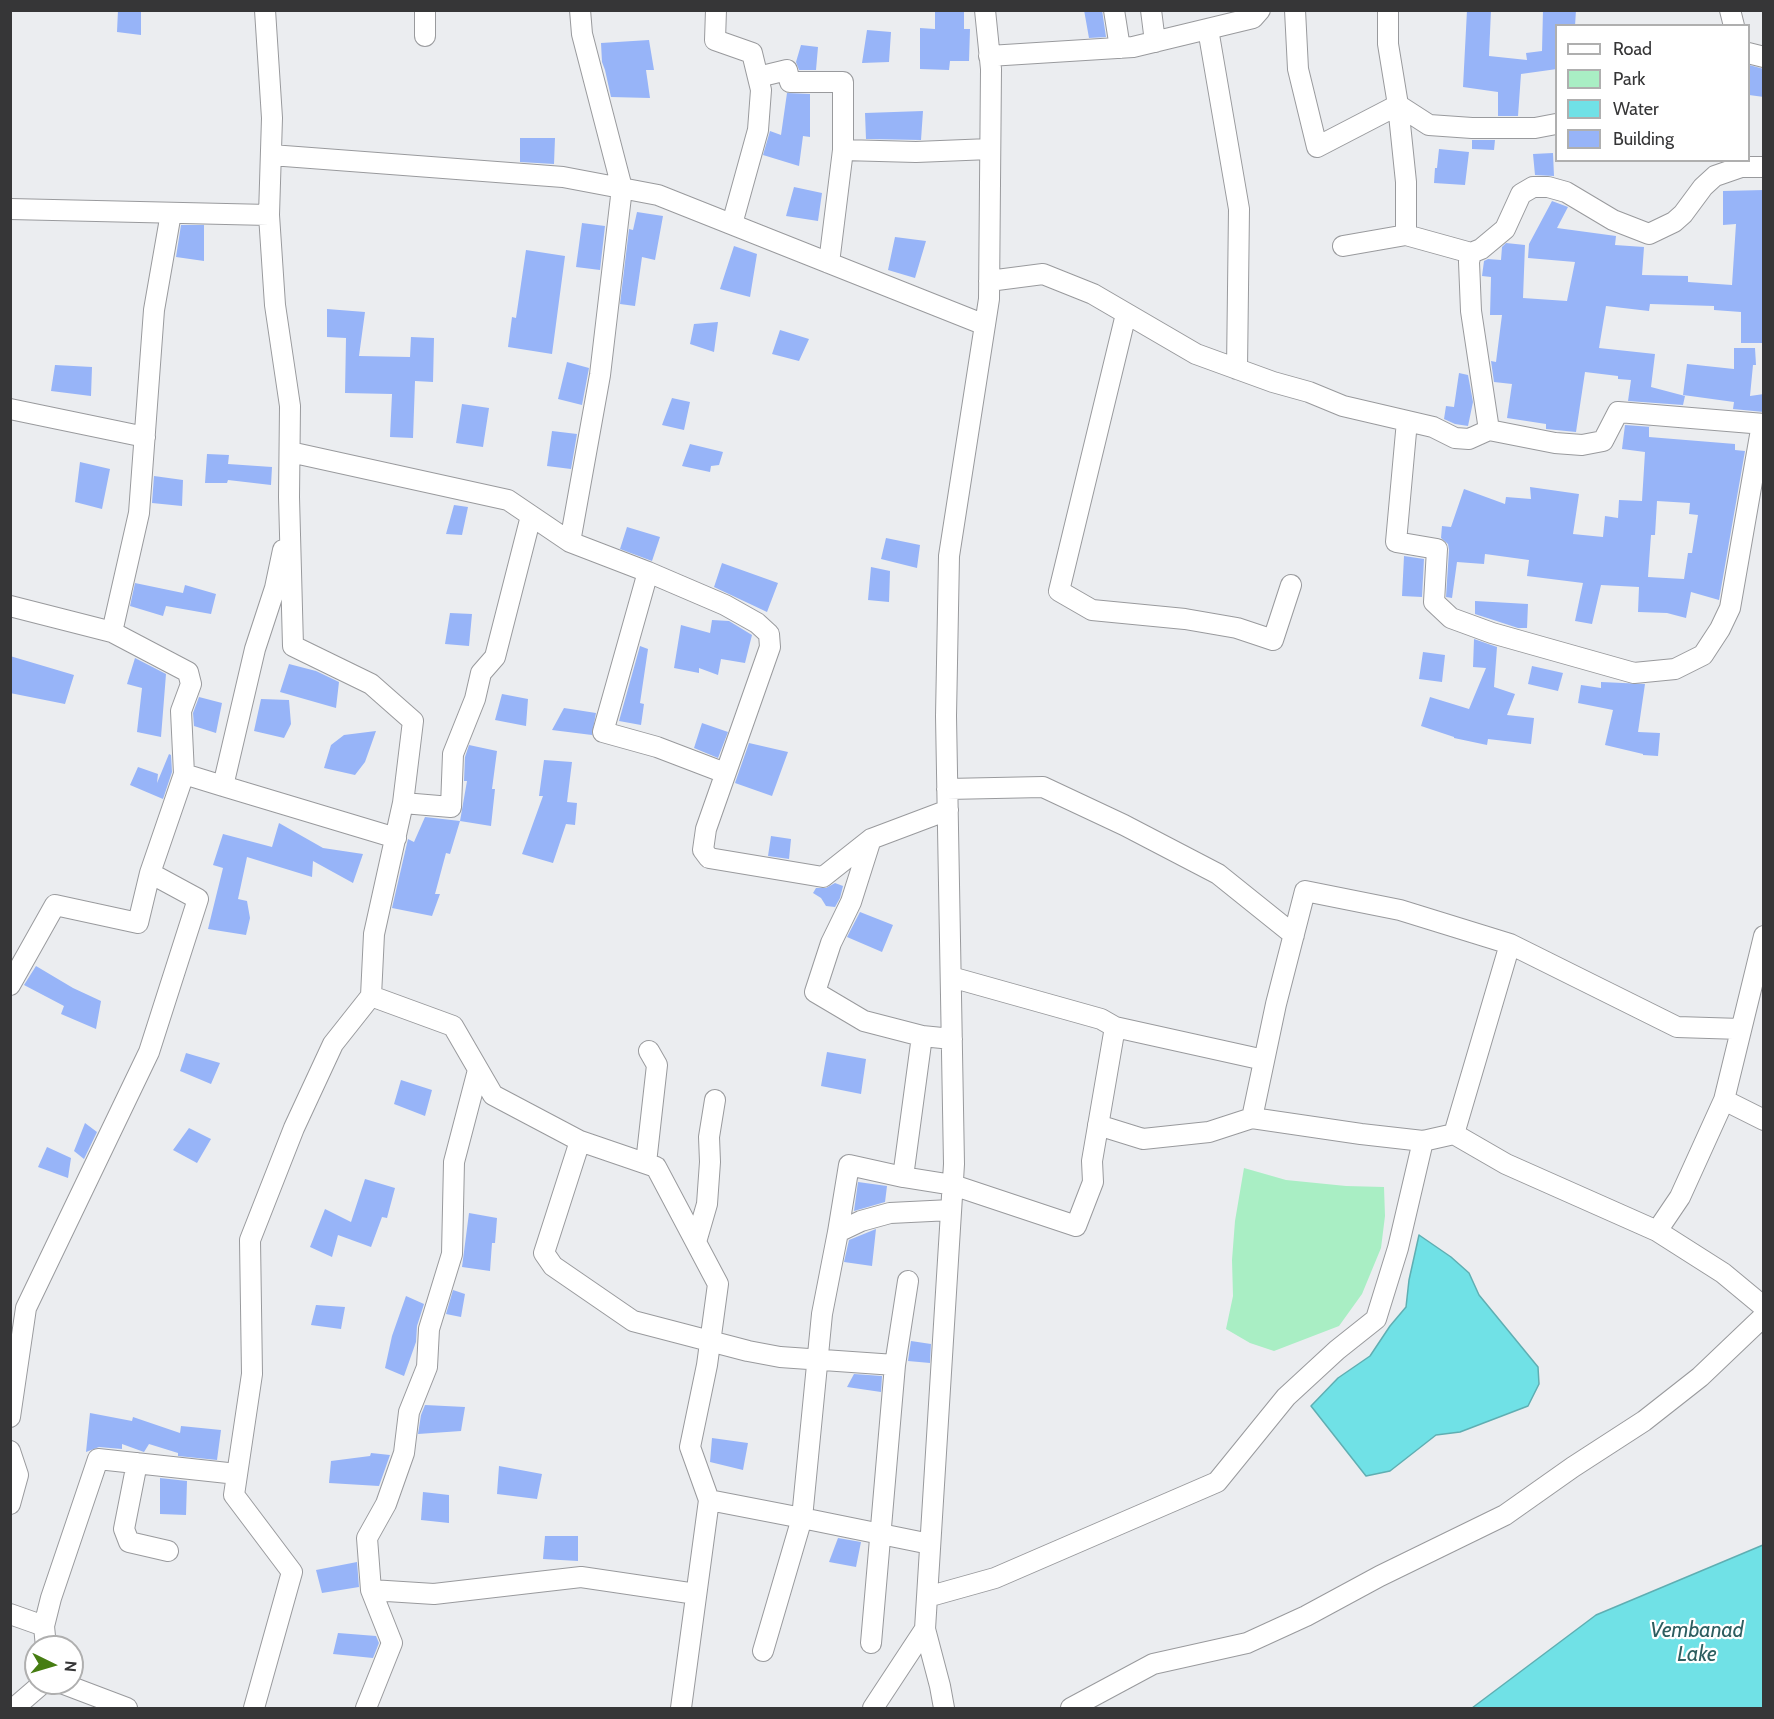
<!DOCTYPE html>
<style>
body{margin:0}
#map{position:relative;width:1774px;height:1719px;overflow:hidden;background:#ebedf0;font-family:Cabin,sans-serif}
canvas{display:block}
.frame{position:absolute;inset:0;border:12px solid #363637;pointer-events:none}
.legend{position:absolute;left:1555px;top:24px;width:195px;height:138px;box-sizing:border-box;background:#fff;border:2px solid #afafaf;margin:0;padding:8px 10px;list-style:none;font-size:18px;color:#363637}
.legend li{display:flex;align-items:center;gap:12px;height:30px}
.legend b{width:30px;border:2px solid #afafaf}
.north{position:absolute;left:24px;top:1635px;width:60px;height:60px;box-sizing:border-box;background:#fff;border:2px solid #afafaf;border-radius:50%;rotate:95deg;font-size:16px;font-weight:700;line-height:24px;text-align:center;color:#363637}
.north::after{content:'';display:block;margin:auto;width:21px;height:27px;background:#467d12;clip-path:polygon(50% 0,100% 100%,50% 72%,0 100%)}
</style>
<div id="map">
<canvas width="1774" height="1719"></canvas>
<div class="frame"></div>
<ul class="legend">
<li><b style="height:8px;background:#fff"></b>Road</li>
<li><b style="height:16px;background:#a9eec4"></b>Park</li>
<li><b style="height:16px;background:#70e1e6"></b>Water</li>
<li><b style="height:16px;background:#97b4f8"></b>Building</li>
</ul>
<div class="north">N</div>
</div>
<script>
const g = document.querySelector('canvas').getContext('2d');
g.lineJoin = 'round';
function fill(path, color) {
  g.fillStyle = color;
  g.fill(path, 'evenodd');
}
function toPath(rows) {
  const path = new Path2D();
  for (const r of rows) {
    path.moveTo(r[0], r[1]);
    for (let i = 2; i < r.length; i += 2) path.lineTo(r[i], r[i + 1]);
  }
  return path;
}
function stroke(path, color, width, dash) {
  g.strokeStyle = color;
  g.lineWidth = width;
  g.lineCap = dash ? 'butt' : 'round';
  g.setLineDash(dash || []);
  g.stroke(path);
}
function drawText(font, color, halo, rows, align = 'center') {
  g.font = font + ' Cabin,sans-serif';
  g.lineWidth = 4.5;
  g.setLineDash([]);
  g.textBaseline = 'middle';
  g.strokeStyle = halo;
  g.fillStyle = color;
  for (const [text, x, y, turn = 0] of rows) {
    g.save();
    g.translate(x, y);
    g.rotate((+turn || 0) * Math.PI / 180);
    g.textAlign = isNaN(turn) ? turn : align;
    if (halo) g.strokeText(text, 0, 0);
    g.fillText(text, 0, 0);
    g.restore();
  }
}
const green = toPath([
 [1244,1168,1286,1180,1346,1186,1384,1187,1385,1216,1381,1248,1362,1294,1339,1326,1274,1351,1250,1343,1226,1329,1233,1296,1232,1260,1235,1221]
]);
const water = toPath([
 [1419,1235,1451,1257,1469,1273,1479,1295,1538,1367,1539,1384,1528,1406,1460,1432,1436,1435,1390,1471,1366,1476,1311,1406,1338,1378,1370,1356,1390,1326,1406,1307,1409,1280,1419,1235],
 [1763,1545,1763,1708,1472,1708,1596,1615,1763,1545]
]);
const building = toPath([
 [118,10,141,10,141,35,117,32],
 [935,10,964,10,964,29,970,29,969,61,950,61,949,70,920,69,920,28,935,29],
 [1084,10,1102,10,1106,37,1089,38],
 [1467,10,1491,10,1489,56,1527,60,1526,53,1542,51,1543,10,1576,10,1575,26,1557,26,1557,69,1521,74,1518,116,1498,116,1498,92,1463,87],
 [867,30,891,32,889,62,862,63],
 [649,40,654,70,646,70,650,98,611,97,605,70,602,62,601,43],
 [801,45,818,47,816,70,799,70,796,62],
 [1749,65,1764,69,1764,97,1749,95],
 [787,93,810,94,810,137,803,136,799,166,763,155,770,131,781,135],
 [923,111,921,140,866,139,865,113],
 [520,138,555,138,554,164,520,162],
 [1472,140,1495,140,1494,150,1472,149],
 [1439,149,1469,152,1465,185,1434,183,1435,168,1437,168],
 [1553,153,1554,176,1535,175,1533,154],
 [794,187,822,193,818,221,786,216],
 [1764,190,1764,343,1741,343,1741,312,1714,310,1714,306,1650,304,1649,311,1606,306,1599,348,1655,354,1651,387,1685,396,1683,405,1628,401,1631,380,1618,379,1618,376,1585,372,1576,432,1546,429,1546,424,1507,418,1512,384,1494,382,1491,361,1496,362,1502,315,1490,315,1491,277,1482,276,1484,261,1488,259,1501,260,1502,247,1506,243,1525,245,1523,298,1567,301,1575,262,1528,258,1529,244,1552,201,1568,207,1557,228,1616,236,1615,245,1644,247,1642,275,1688,276,1688,282,1732,285,1736,224,1723,225,1723,191],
 [637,212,663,216,655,260,642,257,635,306,620,304,629,229,633,230],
 [582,223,605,226,600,270,576,267],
 [181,225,204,225,204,261,176,257],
 [895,237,926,241,915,278,888,270],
 [734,246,757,254,750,297,720,289],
 [526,250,565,256,552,354,508,347,512,317,516,318],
 [327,309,365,312,359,356,410,357,411,337,434,338,433,382,415,381,413,438,390,437,392,394,345,393,346,338,327,337],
 [718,322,714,352,690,344,694,324],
 [780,330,809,339,799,361,772,354],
 [1734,348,1755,348,1756,365,1753,365,1750,396,1764,394,1764,412,1733,409,1734,402,1683,395,1687,364,1734,369],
 [567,362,589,368,582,405,558,399],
 [55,365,92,367,91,396,51,391],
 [1459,373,1468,375,1473,402,1468,426,1455,424,1444,419,1446,406,1454,407],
 [672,398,690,402,684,430,662,425],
 [462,404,489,408,483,447,456,443],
 [1625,425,1652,427,1649,427,1649,437,1735,444,1735,450,1745,451,1719,600,1691,592,1686,618,1667,613,1638,612,1639,587,1601,585,1592,624,1575,621,1583,583,1527,576,1529,560,1485,554,1484,564,1457,562,1452,598,1446,597,1449,550,1448,544,1441,538,1442,526,1451,527,1464,489,1505,504,1506,497,1531,499,1530,487,1579,494,1573,534,1603,537,1605,516,1618,518,1619,500,1642,501,1645,452,1622,449],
 [1657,501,1690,503,1689,514,1698,515,1692,553,1688,553,1684,579,1648,577,1651,535,1655,535],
 [552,431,577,434,571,469,547,466],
 [690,444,723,452,719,465,711,466,710,472,682,466],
 [207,454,229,455,228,464,272,467,271,485,228,480,227,483,205,483],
 [80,462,110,469,102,509,75,502],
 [154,476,183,480,182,506,152,503],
 [454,505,468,507,462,535,446,534],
 [627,527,660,537,652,561,620,549],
 [886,538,920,545,917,568,881,559],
 [1404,556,1424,559,1422,597,1402,596],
 [722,563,778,583,767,612,714,587],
 [871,567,890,571,889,602,868,600],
 [135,583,183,593,185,585,216,594,211,614,166,606,163,616,130,606],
 [1475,601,1528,604,1527,628,1518,628,1475,614],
 [450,613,472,614,469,646,445,644],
 [712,620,729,621,752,635,745,663,721,659,718,675,699,668,699,673,674,668,681,625,710,633],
 [1474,639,1497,647,1494,687,1515,694,1507,715,1534,718,1531,744,1488,739,1487,745,1454,738,1454,737,1421,726,1430,697,1469,709,1486,668,1473,667],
 [640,646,648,649,640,703,644,704,641,725,619,721],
 [1423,652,1445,655,1442,682,1419,679],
 [10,656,74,675,65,704,10,693],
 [135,658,166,674,161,737,137,732,142,688,127,684],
 [289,664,316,671,339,682,336,708,280,692],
 [1532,666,1563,673,1558,691,1528,684],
 [1601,682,1645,684,1638,732,1660,733,1658,756,1643,755,1643,754,1605,745,1613,710,1578,703,1581,685,1601,688],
 [502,694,528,699,526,726,495,720],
 [199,697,222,703,216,733,194,726,193,713],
 [261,699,289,700,291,724,284,738,254,731],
 [564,708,596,713,592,735,552,730],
 [702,723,728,732,718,758,694,748],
 [376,731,365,762,355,775,324,768,331,745,344,735],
 [749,743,788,752,772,796,735,783],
 [469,745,497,751,492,789,495,789,491,826,460,821,467,781,464,781,465,757],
 [169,754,171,755,172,772,163,799,130,785,138,767,158,774,157,783],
 [544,760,572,762,567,802,577,803,575,825,566,824,553,863,522,854,543,796,539,796],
 [425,817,460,821,450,854,446,853,435,894,440,894,432,916,392,908,408,839,414,842],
 [279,823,323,848,363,854,353,883,313,861,312,877,247,857,238,899,247,901,250,918,246,935,208,929,223,868,213,865,223,834,272,847],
 [771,836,791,839,789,859,768,856],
 [835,883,843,886,840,898,835,907,826,906,821,898,813,893,816,888,826,888],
 [860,912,893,925,882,952,847,937],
 [36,966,73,988,101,1001,96,1029,61,1014,64,1006,24,985],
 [827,1052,866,1059,861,1094,821,1086],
 [186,1053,220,1063,211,1084,180,1071],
 [401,1080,432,1090,425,1116,394,1104],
 [85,1123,97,1132,84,1159,74,1151],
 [189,1128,211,1139,197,1163,173,1150],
 [47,1147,71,1158,68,1178,38,1167],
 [365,1179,395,1188,387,1218,382,1217,371,1247,338,1235,332,1257,310,1247,325,1209,351,1222],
 [858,1182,887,1186,885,1202,854,1211],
 [469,1213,497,1218,495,1243,492,1243,490,1271,462,1267],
 [876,1229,872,1266,844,1262,849,1240],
 [453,1290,465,1294,461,1317,446,1314],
 [406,1296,424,1304,417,1326,416,1342,404,1376,385,1368,392,1336],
 [316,1305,345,1307,341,1329,311,1325],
 [911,1341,931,1344,930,1363,908,1361],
 [854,1374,882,1376,881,1392,847,1387],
 [425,1405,465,1407,461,1431,418,1434,421,1415],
 [90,1413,132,1421,133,1417,180,1433,181,1426,221,1430,217,1460,178,1456,178,1453,149,1444,144,1452,122,1444,122,1449,99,1447,86,1452],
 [712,1438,748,1443,743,1470,710,1462],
 [371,1453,390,1455,379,1486,329,1483,331,1461,370,1456],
 [499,1466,542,1474,537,1499,497,1494],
 [160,1478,187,1481,186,1515,160,1514],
 [423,1492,449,1495,449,1523,421,1520],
 [545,1536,578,1536,578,1561,543,1559],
 [838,1538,861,1542,856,1567,829,1562],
 [357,1562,359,1587,322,1593,316,1570],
 [338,1633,376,1636,379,1643,373,1658,333,1654]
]);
const minor = toPath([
 [265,10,272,118,269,215],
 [425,10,425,36],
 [716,10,715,40,752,53,761,90,758,130,732,224],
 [1114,10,1120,48],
 [1151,10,1155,42],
 [1295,10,1298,69,1317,147,1398,105,1406,182,1406,235],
 [1388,10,1388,44,1398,105,1429,125,1472,128,1535,128,1556,124],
 [1730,10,1734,26],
 [1208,29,1239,209,1237,369],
 [1748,53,1764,57],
 [989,56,1133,47,1253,18,1260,10],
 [758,77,787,70,790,82,843,82,843,150],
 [271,155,563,177,658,195,985,325],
 [10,209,269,215,275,305,290,406,289,497,293,646,371,684,413,721,403,803,374,934,371,996,453,1026,493,1095,580,1141,656,1167,718,1284,707,1365,690,1447,709,1500,681,1708],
 [171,213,154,310,139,513,112,632,188,672,191,684,181,711,184,774],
 [1343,246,1406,235,1471,253],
 [829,263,843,150,916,152,990,149],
 [989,281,1043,274,1093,294,1196,354,1273,382,1309,392,1343,406,1433,427,1455,438,1469,439,1489,430,1471,311,1469,262,1471,253,1481,249,1505,229,1521,194,1533,187,1548,187,1566,192,1613,220,1649,234,1674,222,1683,214,1703,187,1715,176,1741,167,1764,167],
 [1126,314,1059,591,1092,610,1185,619,1237,628,1273,640,1291,585],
 [10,409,145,437],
 [1407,421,1396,542,1437,549,1434,602,1451,618,1492,633,1634,673,1675,669,1703,655,1720,629,1730,608,1762,424],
 [1489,430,1555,443,1582,445,1603,441,1618,412,1764,424],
 [290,452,508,500,570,542,648,572,725,605,757,623,769,634,770,647,706,829,703,850,709,858,823,877,871,839,948,810],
 [570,542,600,375,622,188,582,34,580,10],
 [283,550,275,588,255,649,223,786,396,838],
 [648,572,603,732,657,747,725,773],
 [10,606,112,632],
 [947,789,1043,787,1124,825,1218,874,1294,935],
 [403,803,451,807,453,754,475,699,481,673,495,657,531,516],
 [871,839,851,902,831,943,815,992,864,1021,922,1036,952,1039],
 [1764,936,1724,1100,1680,1197,1657,1231,1723,1273,1764,1307],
 [951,977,1101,1019,1115,1027,1264,1060],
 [10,985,55,905,138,923,150,873],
 [1724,1100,1764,1120],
 [1098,1125,1143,1139,1209,1132,1252,1118],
 [1454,1134,1510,944],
 [580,1141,544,1253,553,1266,633,1321,748,1351,780,1357,895,1365],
 [1423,1141,1454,1134,1506,1164,1657,1231],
 [646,1163,657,1065,649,1051],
 [903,1177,953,1185,1076,1226,1093,1182,1092,1161,1115,1027],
 [838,1232,849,1165,903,1177,922,1036],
 [696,1242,707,1204,710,1162,709,1137,715,1100],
 [10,1417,26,1308,149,1052,198,899,150,873,184,774,223,786],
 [10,1451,18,1475,10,1504],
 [137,1463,124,1529,129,1542,168,1551],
 [709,1500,802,1518,822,1314,838,1232,861,1221,890,1213,951,1210],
 [371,1590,434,1594,581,1577,696,1594],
 [927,1597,995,1578,1217,1482,1286,1397,1337,1350,1376,1319,1398,1248,1423,1141,1361,1134,1252,1118,1276,1004,1305,891,1400,910,1510,944,1677,1027,1741,1029],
 [10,1614,44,1626,46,1647],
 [44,1626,51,1598,98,1459,237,1474],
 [871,1643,895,1365,908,1281],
 [763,1651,802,1518,930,1544],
 [61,1683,127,1708],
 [14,1708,43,1683],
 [254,1708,292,1572,234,1495,252,1374,250,1240,294,1128,333,1044,371,996],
 [366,1708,392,1643,371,1590,367,1538,386,1504,404,1453,409,1412,427,1367,429,1329,452,1254,454,1162,478,1070],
 [873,1708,925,1629],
 [944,1708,940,1686,925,1629,954,1164,946,716,949,556,989,299,991,69,985,10],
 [1071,1708,1153,1664,1247,1643,1306,1616,1380,1576,1505,1515,1573,1467,1644,1421,1700,1377,1764,1316]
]);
const waterNames = [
 ["Vembanad",1697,1631],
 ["Lake",1697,1655]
];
fill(green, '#a9eec4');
fill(water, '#70e1e6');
stroke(water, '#5faeb2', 1.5);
fill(building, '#97b4f8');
stroke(minor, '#999a9d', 22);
stroke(minor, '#fff', 20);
drawText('italic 21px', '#2d5e60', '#fff', waterNames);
</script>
